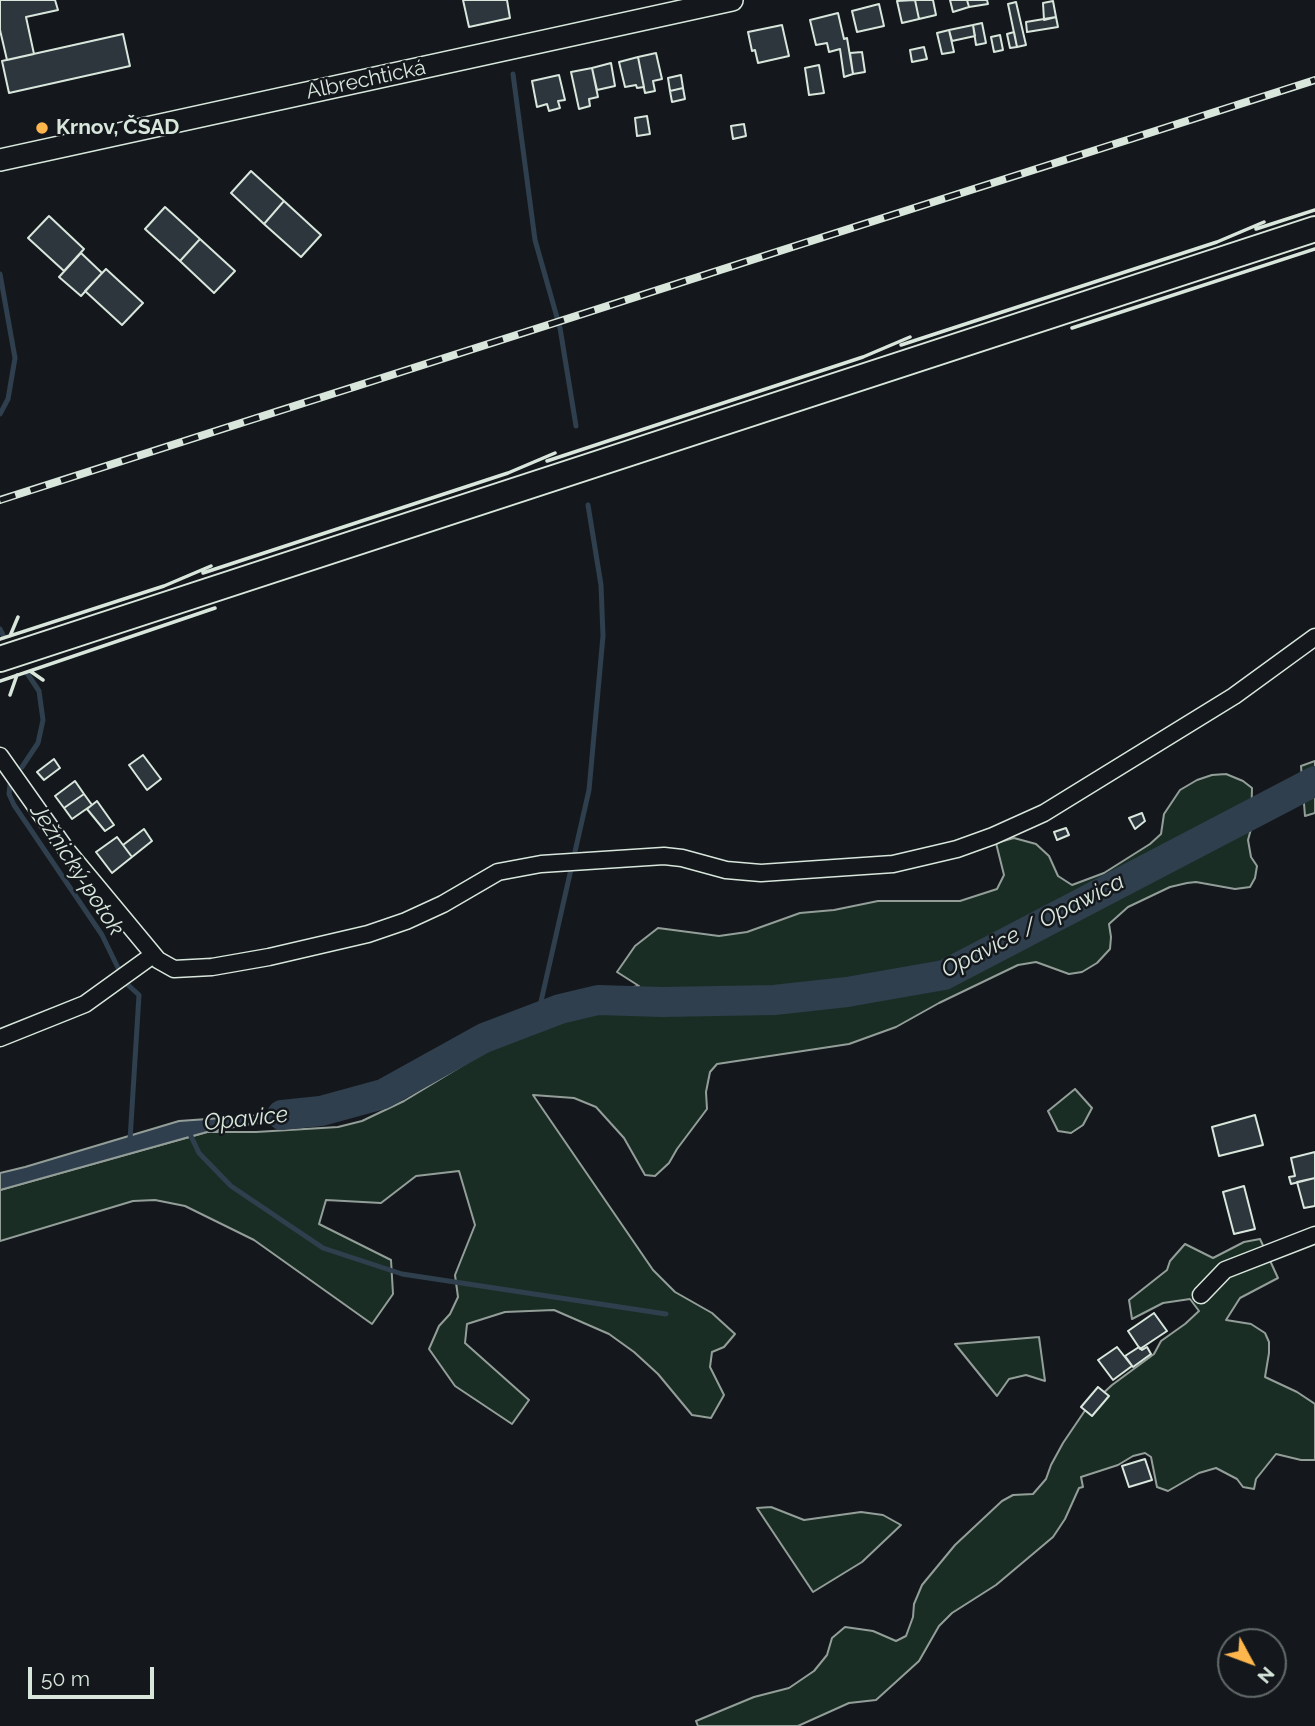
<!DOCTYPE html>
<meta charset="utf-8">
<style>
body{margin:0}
#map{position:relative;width:1315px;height:1726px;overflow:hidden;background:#14181c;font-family:Raleway,sans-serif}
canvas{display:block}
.north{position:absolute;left:1217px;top:1628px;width:70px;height:70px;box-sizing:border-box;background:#14181c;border:2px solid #626a69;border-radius:50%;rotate:131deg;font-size:19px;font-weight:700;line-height:28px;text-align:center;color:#d8e6dc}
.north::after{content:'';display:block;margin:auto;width:24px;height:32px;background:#ffb74d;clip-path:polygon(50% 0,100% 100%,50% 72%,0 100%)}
.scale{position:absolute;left:28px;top:1667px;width:126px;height:32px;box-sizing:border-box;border:4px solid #d8e6dc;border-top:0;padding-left:9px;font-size:21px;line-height:24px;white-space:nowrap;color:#d8e6dc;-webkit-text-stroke:5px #14181c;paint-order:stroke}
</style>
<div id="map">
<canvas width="1315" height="1726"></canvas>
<div class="north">N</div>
<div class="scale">50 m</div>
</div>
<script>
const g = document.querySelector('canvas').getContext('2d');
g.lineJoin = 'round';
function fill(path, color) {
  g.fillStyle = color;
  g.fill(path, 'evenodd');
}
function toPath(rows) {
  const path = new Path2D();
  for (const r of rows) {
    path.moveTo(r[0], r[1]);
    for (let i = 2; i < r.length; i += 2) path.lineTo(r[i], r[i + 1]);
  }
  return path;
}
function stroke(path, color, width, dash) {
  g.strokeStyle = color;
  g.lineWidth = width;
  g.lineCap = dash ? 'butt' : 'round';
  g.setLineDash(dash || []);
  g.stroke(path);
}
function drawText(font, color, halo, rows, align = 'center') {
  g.font = font + ' Raleway,sans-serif';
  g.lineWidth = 5;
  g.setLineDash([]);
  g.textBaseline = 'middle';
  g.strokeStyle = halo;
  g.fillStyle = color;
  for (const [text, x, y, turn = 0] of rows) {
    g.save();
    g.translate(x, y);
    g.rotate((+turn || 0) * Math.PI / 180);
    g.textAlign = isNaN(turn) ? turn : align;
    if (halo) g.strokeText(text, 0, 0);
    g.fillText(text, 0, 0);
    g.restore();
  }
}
const green = toPath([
 [1315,761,1315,813,1305,816,1301,766,1315,761],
 [1226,774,1243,781,1252,788,1251,829,1248,840,1251,857,1257,866,1255,878,1250,887,1235,889,1196,882,1187,883,1170,887,1128,907,1109,924,1111,937,1110,949,1097,963,1082,972,1069,974,1036,962,1018,965,939,1003,896,1027,849,1044,717,1064,710,1072,706,1092,707,1109,677,1149,669,1163,655,1176,645,1175,624,1138,596,1107,574,1098,533,1095,653,1270,675,1292,712,1313,735,1334,724,1347,712,1352,710,1367,724,1395,711,1418,692,1415,658,1374,634,1352,609,1334,554,1310,505,1312,467,1324,465,1343,529,1400,512,1424,455,1386,429,1349,439,1326,450,1314,458,1297,455,1275,475,1225,459,1171,416,1176,381,1203,326,1200,319,1224,391,1260,393,1294,372,1324,254,1240,185,1206,155,1200,133,1201,0,1241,0,1190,207,1132,256,1132,338,1127,362,1121,404,1101,475,1058,492,1030,567,999,639,986,617,972,635,946,658,928,719,936,747,932,800,913,834,910,878,901,960,901,997,889,1004,875,996,843,1014,838,1036,844,1049,856,1058,876,1072,885,1104,873,1150,844,1161,834,1164,814,1180,790,1197,780,1212,775,1226,774],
 [1075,1089,1092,1108,1083,1125,1071,1133,1058,1131,1048,1111,1075,1089],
 [1260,1239,1278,1278,1240,1298,1226,1320,1251,1324,1265,1333,1269,1342,1269,1353,1265,1377,1297,1392,1315,1404,1315,1460,1301,1460,1276,1454,1256,1479,1254,1489,1243,1487,1237,1479,1216,1468,1199,1473,1168,1491,1157,1487,1151,1457,1145,1453,1133,1456,1118,1465,1081,1477,1083,1487,1079,1488,1065,1519,1053,1537,996,1585,952,1613,939,1626,919,1661,876,1700,849,1703,798,1726,698,1726,696,1721,754,1697,789,1688,814,1671,827,1655,832,1638,845,1627,873,1631,896,1641,906,1636,913,1617,914,1604,922,1585,955,1545,1002,1501,1013,1495,1033,1494,1046,1479,1051,1465,1063,1443,1086,1409,1112,1385,1154,1354,1161,1341,1185,1324,1199,1311,1190,1299,1163,1303,1132,1319,1129,1300,1167,1270,1170,1261,1185,1244,1213,1258,1244,1242,1260,1239],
 [1039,1337,1045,1381,1026,1375,1009,1379,997,1396,955,1344,1039,1337],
 [771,1507,804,1520,861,1512,883,1515,901,1525,862,1562,813,1592,757,1508,771,1507]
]);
const water = toPath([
 [321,1111,207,1132,0,1190,0,1173,25,1167,179,1121,321,1111]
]);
const stream = toPath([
 [513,74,535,240,560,328,576,426],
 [0,274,15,358,8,399,0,414],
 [0,629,4,637],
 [22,767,38,743,43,720,39,691,27,673],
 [10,784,9,794,14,805,102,935,121,974],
 [127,984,139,995,130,1140],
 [537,1019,589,790,603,636,601,585,588,505],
 [188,1130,199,1153,231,1186,323,1248,402,1274,666,1314]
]);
const river = toPath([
 [282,1115,321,1111,383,1094,484,1038,560,1009,598,1000,662,1002,774,1000,847,992,944,975,1315,781]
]);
const building = toPath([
 [0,0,55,0,58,10,26,17,34,54,7,60,0,30,0,0],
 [463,0,507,0,510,18,469,27,463,0],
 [915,0,919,19,902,23,897,1,915,0],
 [915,0,933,0,936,15,919,19,915,0],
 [950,0,967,0,969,7,953,12,950,0],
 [967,0,987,0,988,4,969,7,967,0],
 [1053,1,1056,17,1044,20,1043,3,1053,1],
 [1016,2,1026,45,1017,47,1008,4,1016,2],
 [879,4,884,26,857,32,852,11,879,4],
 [838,13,844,39,847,38,853,74,844,77,840,49,829,52,827,43,816,45,810,20,838,13],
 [1056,17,1058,27,1027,32,1026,22,1056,17],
 [982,23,986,43,976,45,973,25,982,23],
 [782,25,789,56,758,63,755,50,752,51,748,32,782,25],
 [973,25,975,36,952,41,949,30,973,25],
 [949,30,954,52,942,54,937,33,949,30],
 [1014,32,1017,47,1010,48,1007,34,1014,32],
 [123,34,130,66,9,93,2,61,123,34],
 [1000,35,1003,50,994,52,991,37,1000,35],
 [924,47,927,59,912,62,910,50,924,47],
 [862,52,865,72,853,74,850,53,862,52],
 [656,53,662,79,653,81,655,91,645,93,638,57,656,53],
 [638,57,644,87,637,88,636,85,625,87,619,62,638,57],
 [611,63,615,86,597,90,592,68,611,63],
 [819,65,824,93,809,95,805,68,819,65],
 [592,68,598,97,589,99,590,106,579,109,571,72,592,68],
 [559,75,565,100,558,101,560,108,549,111,547,104,537,107,532,81,559,75],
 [681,75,683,88,670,91,668,78,681,75],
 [683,88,685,99,672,102,670,91,683,88],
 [647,116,650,134,637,136,635,118,647,116],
 [744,124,746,136,733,139,731,126,744,124],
 [251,171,284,201,264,224,231,193,251,171],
 [284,201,321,235,301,257,264,224,284,201],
 [165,207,200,239,180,261,145,229,165,207],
 [49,216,84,249,64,271,28,238,49,216],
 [200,239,235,271,214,293,180,261,200,239],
 [81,253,102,273,81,296,59,277,81,253],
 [106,269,143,303,122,325,85,291,106,269],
 [143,755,161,779,147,790,129,765,143,755],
 [54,759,60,768,44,780,37,772,54,759],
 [75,781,84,794,64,808,55,796,75,781],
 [84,794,92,805,72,819,64,808,84,794],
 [97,801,114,825,105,831,87,809,97,801],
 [1142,813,1145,821,1135,829,1129,818,1142,813],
 [1066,828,1069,835,1057,840,1054,832,1066,828],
 [144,829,152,841,132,857,123,845,144,829],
 [117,837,132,857,112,873,96,852,117,837],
 [1255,1115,1263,1145,1219,1156,1212,1127,1255,1115],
 [1315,1152,1315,1178,1291,1184,1289,1177,1295,1176,1291,1158,1315,1152],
 [1315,1178,1315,1206,1304,1208,1297,1182,1315,1178],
 [1244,1186,1255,1229,1234,1234,1223,1192,1244,1186],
 [1154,1313,1167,1331,1140,1349,1128,1331,1154,1313],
 [1117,1347,1132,1366,1113,1380,1098,1360,1117,1347],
 [1139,1347,1142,1350,1147,1347,1151,1354,1133,1367,1125,1356,1139,1347],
 [1098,1387,1109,1396,1092,1416,1081,1407,1098,1387],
 [1145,1459,1152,1480,1129,1487,1122,1466,1145,1459]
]);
const minor = toPath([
 [0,756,65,848,158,960,174,969,212,967,269,957,368,934,406,921,443,904,498,872,541,864,664,856,682,858,726,870,761,873,893,864,957,849,993,836,1044,813,1234,696,1315,637],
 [0,1038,85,1004,153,955],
 [1201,1295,1225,1270,1315,1235]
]);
const secondary = toPath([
 [0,160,732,0]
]);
const primary = toPath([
 [0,659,1315,229]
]);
const rail = toPath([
 [0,500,1315,80]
]);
const wall = toPath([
 [1256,229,1315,210],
 [1072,328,1315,249],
 [901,345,1217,242,1264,222],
 [547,461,863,357,910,337],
 [203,573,508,473,555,453],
 [10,636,18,617],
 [0,639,164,586,211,566],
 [30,671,43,680],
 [0,681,215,608],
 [10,695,17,675]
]);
const markers = [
 [42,128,7,"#ffb74d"]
];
const streetNames = [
 ["Albrechtická",366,80,-12]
];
const poiNames = [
 ["Krnov, ČSAD",56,128]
];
const waterNames = [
 ["Ježnický potok",77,870,57],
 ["Opavice / Opawica",1033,926,-27],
 ["Opavice",246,1119,-6]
];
fill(green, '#1a2d24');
stroke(green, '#939e99', 2);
fill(water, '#2f3f4d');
stroke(water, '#939e99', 2);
stroke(stream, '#2f3f4d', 5);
stroke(river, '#2f3f4d', 30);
fill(building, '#2c363c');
stroke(building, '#d8e6dc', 2);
stroke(minor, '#d8e6dc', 19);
stroke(secondary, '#d8e6dc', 24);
stroke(primary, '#d8e6dc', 28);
stroke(minor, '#14181c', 16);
stroke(secondary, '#14181c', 21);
stroke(primary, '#14181c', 24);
stroke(rail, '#d8e6dc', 8);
stroke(rail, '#14181c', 5, [16]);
stroke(wall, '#d8e6dc', 3.5);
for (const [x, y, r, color] of markers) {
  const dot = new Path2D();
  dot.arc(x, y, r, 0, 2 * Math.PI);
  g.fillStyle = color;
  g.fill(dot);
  stroke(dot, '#14181c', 2.5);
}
drawText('21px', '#d8e6dc', '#14181c', streetNames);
drawText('bold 21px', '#d8e6dc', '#14181c', poiNames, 'left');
drawText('italic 23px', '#d8e6dc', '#14181c', waterNames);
</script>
